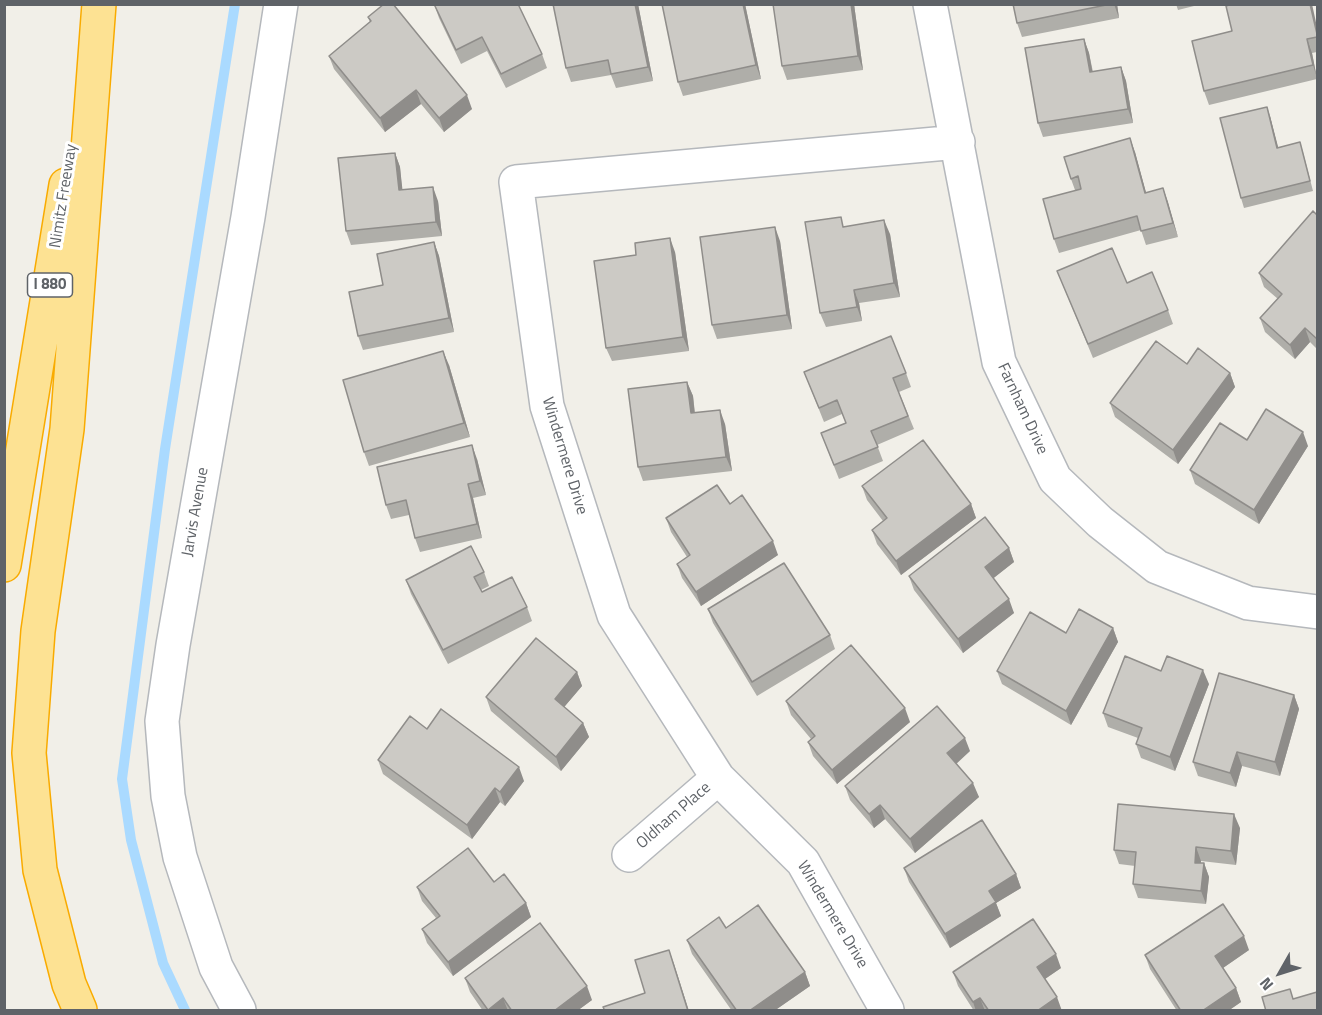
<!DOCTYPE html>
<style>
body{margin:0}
#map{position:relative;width:1322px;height:1015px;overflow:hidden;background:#f1efe8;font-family:"Titillium Web",sans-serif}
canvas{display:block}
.frame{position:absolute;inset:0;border:6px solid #5f6368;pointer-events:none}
.north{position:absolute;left:1250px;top:943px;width:60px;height:60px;-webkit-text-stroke:4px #fff;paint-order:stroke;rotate:231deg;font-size:16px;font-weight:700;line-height:24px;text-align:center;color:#5f6368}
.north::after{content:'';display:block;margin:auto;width:21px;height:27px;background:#5f6368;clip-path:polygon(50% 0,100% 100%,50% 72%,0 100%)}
</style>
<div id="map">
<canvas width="1322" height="1015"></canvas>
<div class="frame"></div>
<div class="north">N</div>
</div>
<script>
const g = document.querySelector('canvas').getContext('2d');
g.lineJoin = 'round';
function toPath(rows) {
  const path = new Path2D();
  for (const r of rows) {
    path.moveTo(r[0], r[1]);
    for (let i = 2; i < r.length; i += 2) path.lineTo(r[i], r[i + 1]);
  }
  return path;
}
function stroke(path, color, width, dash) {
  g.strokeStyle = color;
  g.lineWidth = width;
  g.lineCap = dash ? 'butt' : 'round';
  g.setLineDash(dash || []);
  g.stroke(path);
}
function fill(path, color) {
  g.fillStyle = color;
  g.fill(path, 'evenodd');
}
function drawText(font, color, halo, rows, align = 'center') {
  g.font = font + ' "Titillium Web",sans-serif';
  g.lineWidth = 6;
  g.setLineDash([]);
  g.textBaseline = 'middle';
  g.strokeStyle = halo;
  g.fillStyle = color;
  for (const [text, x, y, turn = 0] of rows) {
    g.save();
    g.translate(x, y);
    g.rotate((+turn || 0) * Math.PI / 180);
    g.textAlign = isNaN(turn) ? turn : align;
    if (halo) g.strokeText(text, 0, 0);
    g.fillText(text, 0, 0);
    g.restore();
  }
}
const stream = toPath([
 [185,1010,163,963,131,840,122,779,165,449,235,4]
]);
const minor = toPath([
 [930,4,999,362,1055,479,1100,522,1157,567,1248,603,1318,612],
 [629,855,718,778],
 [239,1010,216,967,180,857,168,796,162,721,173,645,248,217,281,4],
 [887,1010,803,862,718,778,614,615,547,406,516,182,958,142]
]);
const highway = toPath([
 [4,565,66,185],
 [80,1010,69,984,40,870,29,753,38,631,67,429,99,4]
]);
const wall = toPath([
 [434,4,542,54,547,68,506,88,487,51,461,64,439,18],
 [638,4,653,81,616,88,611,75,571,82,566,68],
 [745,4,761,79,683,96,678,82],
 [773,4,854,4,863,70,787,80,782,66],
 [1013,4,1117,4,1119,18,1022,37,1017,23],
 [1176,4,1202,4,1178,10],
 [368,17,472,109,444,132,421,104,385,132,334,69,329,56,370,22],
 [1317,27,1317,52,1312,53,1317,79,1209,105,1204,91],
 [1084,39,1089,53,1093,72,1121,67,1126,81,1133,123,1043,137,1038,123],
 [1270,116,1278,148,1300,142,1303,152,1313,191,1244,208,1241,198],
 [1135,152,1146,193,1163,188,1178,237,1146,245,1141,230,1059,253,1054,239,1075,190,1071,179],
 [395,153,400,167,402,190,438,201,442,236,351,245,346,231],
 [1317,215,1317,349,1310,342,1295,359,1265,332,1260,318,1278,299,1264,287,1259,273],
 [845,226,890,234,900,297,859,303,862,321,826,327,820,313],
 [780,241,792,329,717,339,712,325],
 [434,242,439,256,454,332,363,350,358,336],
 [675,252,689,351,612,361,606,348,636,255],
 [1057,271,1127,283,1168,310,1173,324,1093,358],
 [1187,364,1230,373,1235,387,1178,464,1115,417,1110,403],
 [449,365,470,437,369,466,364,452],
 [804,372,906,373,911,387,899,392,914,429,877,445,883,461,839,479,821,433,846,423,842,414,824,422],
 [687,382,693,396,695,413,725,424,732,471,643,481,638,467],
 [1247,440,1308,446,1259,524,1195,484,1190,470],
 [477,459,486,495,473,498,482,538,420,552,415,538,409,515,391,519,386,505],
 [862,486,971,504,976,518,901,575,877,544,872,530,883,521,867,500],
 [730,504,778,555,701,606,682,578,677,564,687,557,671,532,666,518],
 [1009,548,1014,562,993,578,1014,613,963,653,914,590,909,576],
 [484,572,489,586,481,590,482,592,527,607,532,621,448,664,411,594,406,580],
 [708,609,830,635,835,649,757,696,713,623],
 [1113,628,1118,642,1071,725,1002,684,997,671],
 [1161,671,1209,684,1175,771,1141,758,1136,744,1138,738,1108,727,1103,713],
 [577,672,582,686,564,707,583,723,589,737,561,771,491,711,486,697],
 [1294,695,1299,709,1280,776,1242,766,1236,787,1198,776,1193,762],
 [786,701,910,722,837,784,813,756,808,742,811,739,791,715],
 [970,751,956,763,979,797,915,853,885,819,874,828,850,800,845,786],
 [378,760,524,781,505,806,500,802,472,839,383,774],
 [1240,828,1236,865,1201,861,1201,863,1204,863,1209,877,1206,904,1138,898,1133,884,1135,866,1119,864,1114,850],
 [904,868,1016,874,1021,888,996,903,1001,916,950,948,909,882],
 [494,882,526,903,531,917,453,976,427,943,422,929,436,918,422,901,417,887],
 [726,928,805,972,810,986,774,1011,732,1011,692,954,687,940],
 [1249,950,1223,968,1236,988,1241,1002,1228,1011,1177,1011,1150,969,1145,955],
 [1061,968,1045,979,1062,1011,974,1011,958,986,953,972],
 [465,978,592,1000,577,1011,483,1011,470,992]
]);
const shadedWall = toPath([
 [635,4,638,4,653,81,648,67],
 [743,4,745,4,761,79,756,65],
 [851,4,854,4,863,70,858,56],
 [1114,4,1117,4,1119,18],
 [1310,4,1312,4,1317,27,1317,34],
 [1084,39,1089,53,1095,86,1090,72],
 [1307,39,1312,53,1317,78,1313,65],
 [1121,67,1126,81,1133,123,1128,109],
 [416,90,421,104,385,132,380,118],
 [467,95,472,109,444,132,439,118],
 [1267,107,1270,116,1281,158,1277,148],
 [1130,138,1135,152,1150,207,1145,193],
 [395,153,400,167,404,204,399,190],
 [433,187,438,201,442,236,436,222],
 [1163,188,1168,202,1178,237,1173,223],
 [884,220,890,234,900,297,894,283],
 [775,227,780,241,792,329,787,315],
 [670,238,675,252,689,351,683,337],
 [434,242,439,256,454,332,449,318],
 [854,290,859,303,862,321,857,307],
 [1305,328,1310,342,1295,359,1290,345],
 [443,351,449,365,470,437,464,423],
 [1230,373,1235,387,1178,464,1173,450],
 [687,382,693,396,696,427,691,413],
 [720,410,725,424,732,471,726,457],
 [1303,432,1308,446,1259,524,1254,510],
 [472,445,477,459,486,495,480,481],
 [468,484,473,498,482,538,477,524],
 [971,504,976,518,901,575,896,561],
 [773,541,778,555,701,606,696,592],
 [1009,548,1014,562,990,581,985,567],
 [1009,599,1014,613,963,653,958,639],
 [1113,628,1118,642,1071,725,1066,711],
 [1203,670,1209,684,1175,771,1170,757],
 [577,672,582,686,560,712,555,699],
 [1294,695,1299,709,1280,776,1275,762],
 [905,708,910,722,837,784,832,770],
 [583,723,589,737,561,771,556,757],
 [965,738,970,751,953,767,947,753],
 [1237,752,1242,766,1236,787,1230,773],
 [519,767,524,781,505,806,500,792],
 [973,783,979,797,915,853,910,839],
 [495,788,500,802,472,839,467,825],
 [880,805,885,819,874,828,869,814],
 [1234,814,1240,828,1236,865,1231,851],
 [1196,847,1201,861,1200,877,1195,863],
 [1204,863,1209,877,1206,904,1201,891],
 [1016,874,1021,888,996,903,1001,916,950,948,945,934,989,891],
 [526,903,531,917,453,976,448,962],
 [1244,936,1249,950,1220,970,1215,956],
 [669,950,674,964,689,1011,688,1011],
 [1056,954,1061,968,1042,981,1037,967],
 [805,972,810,986,774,1011,749,1011],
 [587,986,592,1000,577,1011,554,1011],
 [1236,988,1241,1002,1228,1011,1202,1011],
 [1057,997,1062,1011,1037,1011],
 [503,998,508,1011,488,1011,488,1010],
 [980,998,985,1011,976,1011,973,1002]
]);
const building = toPath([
 [384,4,393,4,467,95,439,118,416,90,380,118,329,56,371,21,368,17,384,4],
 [434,4,518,4,542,54,501,74,482,37,456,50,434,4],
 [553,4,635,4,648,67,611,74,608,60,566,68,553,4],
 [662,4,743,4,756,65,678,82,662,4],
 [773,4,851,4,858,56,782,66,773,4],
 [1013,4,1111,4,1017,23,1013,4],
 [1232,4,1310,4,1317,34,1317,37,1307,39,1313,65,1204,91,1192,41,1232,31,1226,6,1232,4],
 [1084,39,1090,72,1121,67,1128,109,1038,123,1025,48,1084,39],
 [1267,107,1277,148,1300,142,1310,181,1241,198,1220,118,1267,107],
 [1130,138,1145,193,1163,188,1173,223,1141,231,1137,216,1054,239,1043,199,1081,189,1078,176,1071,179,1064,157,1130,138],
 [395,153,399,190,433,187,436,222,346,231,338,158,395,153],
 [1313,211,1317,215,1317,339,1305,328,1290,345,1260,318,1282,294,1259,273,1313,211],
 [841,217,843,227,884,220,894,283,854,290,857,307,820,313,805,222,841,217],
 [775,227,787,315,712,325,700,237,775,227],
 [670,238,683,337,606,348,594,261,636,255,635,243,670,238],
 [434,242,449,318,358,336,349,292,383,285,377,254,434,242],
 [1112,248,1127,283,1152,272,1168,310,1088,344,1057,271,1112,248],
 [891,336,906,373,893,378,908,416,871,431,878,447,834,465,821,433,846,423,837,400,819,408,804,372,891,336],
 [1156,341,1187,364,1198,348,1230,373,1173,450,1110,403,1156,341],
 [443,351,464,423,364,452,343,380,443,351],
 [687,382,691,413,720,410,726,457,638,467,628,389,687,382],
 [1266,409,1303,432,1254,510,1190,470,1220,423,1247,440,1266,409],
 [923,440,971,504,896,561,872,530,887,518,862,486,923,440],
 [472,445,480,481,468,484,477,524,415,538,406,500,386,505,377,467,472,445],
 [717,485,730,504,742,495,773,541,696,592,677,564,690,555,666,518,717,485],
 [985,517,1009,548,985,567,1009,599,958,639,909,576,985,517],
 [471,546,484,572,474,577,482,592,512,577,527,607,443,650,406,580,471,546],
 [784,563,830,635,752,682,708,609,784,563],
 [1079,609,1113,628,1066,711,997,671,1030,612,1066,633,1079,609],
 [536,638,577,672,555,699,583,723,556,757,486,697,536,638],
 [851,645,905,708,832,770,808,742,815,736,786,701,851,645],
 [1125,656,1161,671,1167,656,1203,670,1170,757,1136,744,1142,728,1103,713,1125,656],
 [1219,673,1294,695,1275,762,1237,752,1230,773,1193,762,1219,673],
 [937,706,965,738,947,753,973,783,910,839,880,805,869,814,845,786,937,706],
 [441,709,519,767,500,792,495,788,467,825,378,760,410,716,427,729,441,709],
 [1118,804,1234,814,1231,851,1196,847,1195,863,1204,863,1201,891,1133,884,1136,852,1114,850,1118,804],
 [982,820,1016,874,989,891,996,902,945,934,904,868,982,820],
 [468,848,494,882,504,874,526,903,448,962,422,929,440,916,417,887,468,848],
 [1223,904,1244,936,1215,956,1236,988,1202,1011,1181,1011,1145,955,1223,904],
 [758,905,805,972,749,1011,737,1011,687,940,719,917,726,928,758,905],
 [1033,919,1056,954,1037,967,1057,997,1037,1011,989,1011,980,998,973,1002,953,972,1033,919],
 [540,923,587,986,554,1011,512,1011,503,998,488,1010,465,978,540,923],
 [669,950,688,1011,605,1011,603,1007,645,993,635,960,669,950],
 [1290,989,1293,999,1317,992,1317,1011,1266,1011,1262,997,1290,989]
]);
const shields = [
 [50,285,45]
];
const shieldNames = [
 ["I 880",50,285]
];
const streetNames = [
 ["Nimitz Freeway",64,196,-81],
 ["Farnham Drive",1022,409,65],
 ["Windermere Drive",564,456,73],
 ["Jarvis Avenue",196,512,-80],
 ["Oldham Place",674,816,-41],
 ["Windermere Drive",832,915,59]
];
stroke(stream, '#aadaff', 10);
stroke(minor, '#b5b8bc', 36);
stroke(highway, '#f9ab00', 36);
stroke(minor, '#fff', 33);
stroke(highway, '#fde293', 33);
fill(wall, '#afaea9');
fill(shadedWall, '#8f8d8a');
fill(building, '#cccac5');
stroke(building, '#8f8d8a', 1.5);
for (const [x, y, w] of shields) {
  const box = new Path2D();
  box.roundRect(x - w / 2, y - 12, w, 24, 4.5);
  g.fillStyle = '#fff';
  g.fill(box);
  stroke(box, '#5f6368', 1.5);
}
drawText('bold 15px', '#5f6368', null, shieldNames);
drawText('16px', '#5f6368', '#fff', streetNames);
</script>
